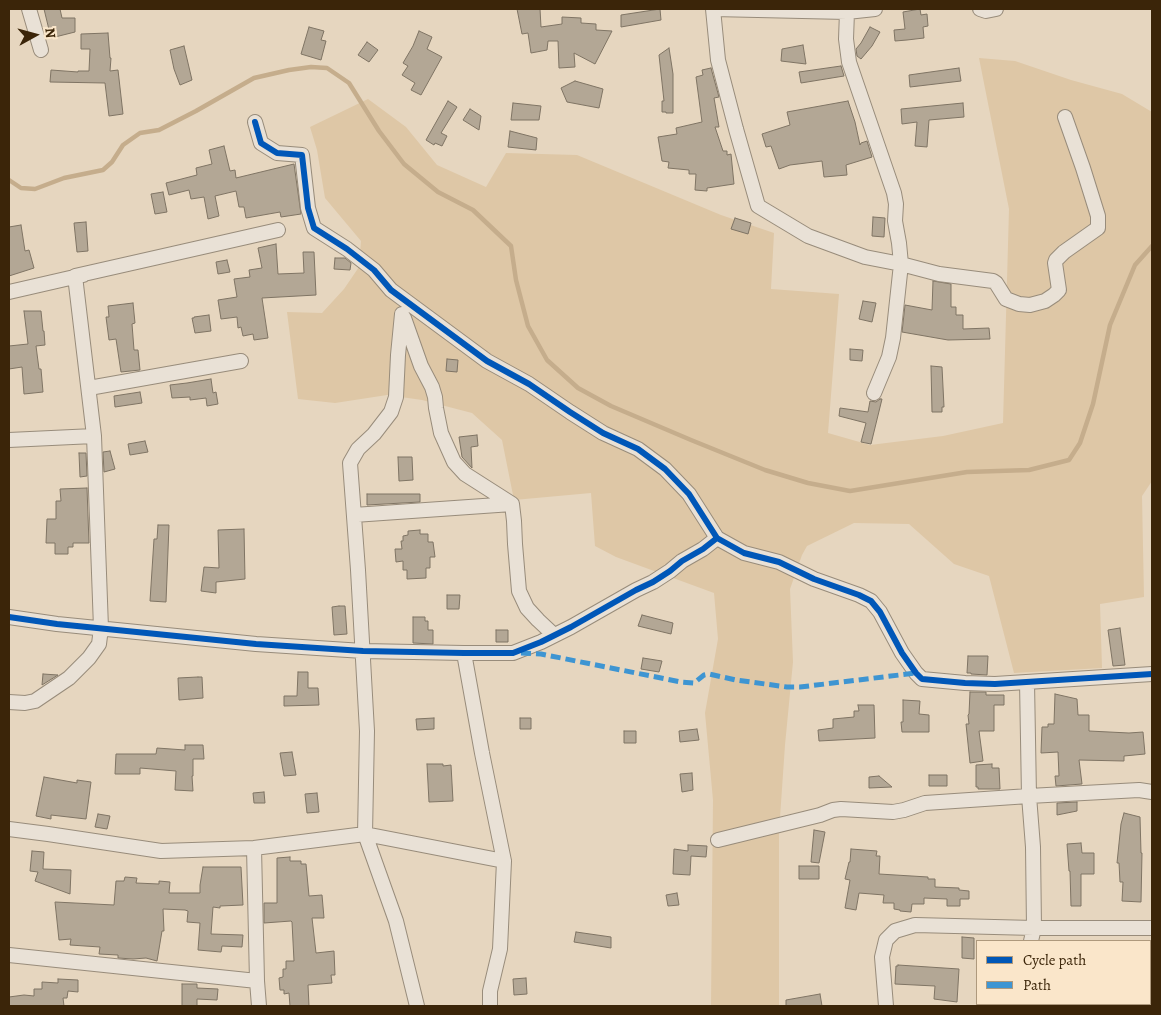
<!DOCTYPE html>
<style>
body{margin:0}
#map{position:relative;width:1161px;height:1015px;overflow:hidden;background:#e6d6bf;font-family:Alegreya,serif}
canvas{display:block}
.frame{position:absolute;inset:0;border:10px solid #3b2509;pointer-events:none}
.legend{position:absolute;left:976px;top:940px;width:175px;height:65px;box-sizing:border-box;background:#fae6ca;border:1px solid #ae997d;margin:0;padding:6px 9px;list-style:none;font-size:15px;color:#3b2509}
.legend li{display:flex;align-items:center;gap:10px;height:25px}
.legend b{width:25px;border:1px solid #ae997d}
.north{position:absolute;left:10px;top:10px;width:50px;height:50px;-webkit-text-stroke:4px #fae6ca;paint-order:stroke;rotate:83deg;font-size:14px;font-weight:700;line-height:20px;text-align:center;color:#3b2509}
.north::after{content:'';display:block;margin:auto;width:18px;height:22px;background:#3b2509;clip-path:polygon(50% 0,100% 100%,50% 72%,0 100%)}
</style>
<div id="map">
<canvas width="1161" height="1015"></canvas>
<div class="frame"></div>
<ul class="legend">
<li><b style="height:6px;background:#0057b8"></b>Cycle path</li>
<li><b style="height:6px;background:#3e95d2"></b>Path</li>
</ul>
<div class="north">N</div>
</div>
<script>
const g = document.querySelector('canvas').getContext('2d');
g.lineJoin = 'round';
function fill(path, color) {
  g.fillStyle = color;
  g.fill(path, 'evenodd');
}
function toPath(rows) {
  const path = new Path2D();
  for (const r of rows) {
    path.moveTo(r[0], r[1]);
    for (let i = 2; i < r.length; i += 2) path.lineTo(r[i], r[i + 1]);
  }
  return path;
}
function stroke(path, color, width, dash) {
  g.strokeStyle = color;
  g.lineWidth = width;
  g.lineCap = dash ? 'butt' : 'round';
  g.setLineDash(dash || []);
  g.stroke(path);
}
const green = toPath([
 [979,58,1015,61,1071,80,1122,94,1152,112,1152,481,1142,496,1144,597,1100,604,1102,668,1014,673,989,576,954,564,909,524,854,523,807,546,802,555,790,589,793,662,785,745,779,832,779,1006,711,1006,713,800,705,713,718,639,714,593,616,557,595,546,591,493,514,500,502,440,472,413,422,400,387,395,335,403,298,399,287,312,322,313,344,289,359,267,361,241,325,198,317,150,310,127,368,99,406,127,437,165,486,187,506,153,577,155,721,215,774,233,771,289,839,294,828,433,870,445,943,436,1003,423,1009,209]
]);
const stream = toPath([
 [9,180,21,188,35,189,64,178,103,170,112,162,123,145,140,133,159,130,196,111,254,78,289,70,311,67,327,68,349,83,379,131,404,164,438,192,473,210,511,246,516,280,528,326,547,360,578,388,611,406,691,440,765,470,808,483,850,491,967,472,1029,470,1069,460,1080,443,1093,404,1110,325,1135,265,1152,246]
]);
const building = toPath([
 [44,9,60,9,62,18,75,18,75,32,51,38,44,9],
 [517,9,540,9,541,27,562,24,562,17,581,18,581,23,596,24,596,30,612,31,595,64,574,53,575,67,559,68,558,41,548,41,547,50,531,53,528,33,522,34,517,9],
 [660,9,661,20,621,27,621,15,660,9],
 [920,9,921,15,927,14,928,26,923,27,924,38,907,40,895,41,894,30,905,29,903,12,920,9],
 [309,27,324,31,321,40,326,41,321,60,301,54,309,27],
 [870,27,880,32,872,46,861,59,857,56,856,49,861,43,870,27],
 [419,31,432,37,427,49,442,57,421,95,411,90,415,83,402,75,408,66,403,63,413,46,419,31],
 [108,33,110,58,111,58,110,71,118,70,123,114,109,116,105,83,50,82,51,70,78,72,78,71,89,71,90,49,81,49,81,34,108,33],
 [367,42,378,50,369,62,358,55,367,42],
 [803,45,806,64,781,61,782,49,803,45],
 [184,46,192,80,180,85,174,69,170,50,184,46],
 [669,48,673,74,673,113,666,113,666,112,662,112,662,101,664,101,659,55,669,48],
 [841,66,844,76,801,83,799,72,841,66],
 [711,68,719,97,714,98,719,127,715,127,723,151,727,151,727,155,731,154,734,184,707,188,707,191,695,190,696,174,689,174,689,170,668,168,669,162,662,161,658,137,677,134,676,128,702,122,696,77,703,75,702,70,711,68],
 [959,68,961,81,910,87,909,75,959,68],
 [575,81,603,89,599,108,567,102,561,88,575,81],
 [448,101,457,107,441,133,447,136,442,146,435,143,434,145,426,140,448,101],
 [848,101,855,122,860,145,861,143,867,141,872,157,846,165,847,175,824,177,822,161,790,165,779,169,771,146,766,147,762,134,790,125,787,112,848,101],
 [513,103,541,106,539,120,511,120,513,103],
 [963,103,964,117,929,120,927,147,915,146,917,122,902,124,901,109,963,103],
 [470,109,481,116,479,130,463,120,470,109],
 [510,131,537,138,536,150,508,147,510,131],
 [224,146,230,171,235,170,236,178,294,164,301,214,281,217,280,212,246,218,244,207,239,207,236,191,215,196,219,216,208,219,204,197,191,199,189,190,169,195,166,183,197,175,196,168,212,164,209,150,224,146],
 [163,192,167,212,155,214,151,194,163,192],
 [873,217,885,218,884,237,872,236,873,217],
 [735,218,751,223,748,234,731,229,735,218],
 [86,222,88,251,77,252,74,223,86,222],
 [21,225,25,251,29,250,34,268,9,276,9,227,21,225],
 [276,244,278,274,304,273,303,252,314,252,316,295,262,298,268,338,254,340,253,334,243,336,241,327,238,328,237,317,221,319,218,300,237,297,234,279,250,277,249,270,262,268,258,248,276,244],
 [335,258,345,258,351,263,350,270,334,269,335,258],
 [227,260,230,272,218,274,216,262,227,260],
 [933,281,951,284,951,307,956,307,956,315,963,315,963,329,989,328,990,339,948,340,902,332,905,305,932,310,933,281],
 [863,301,876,303,872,322,859,319,863,301],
 [133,303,135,323,132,324,134,350,138,350,140,370,121,372,116,339,109,340,106,317,109,317,108,306,133,303],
 [24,311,41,311,43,331,44,331,45,345,36,346,39,369,41,369,43,392,24,394,22,367,9,369,9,346,28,344,24,311],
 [209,315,211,331,195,333,192,318,194,318,194,317,209,315],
 [850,349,863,350,862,361,850,360,850,349],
 [447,359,458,360,457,372,446,371,447,359],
 [931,366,942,367,944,407,942,407,942,412,932,412,931,366],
 [211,379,213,393,216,392,218,404,207,406,206,398,190,400,190,397,172,398,170,385,187,383,211,379],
 [140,392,142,403,115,407,114,396,140,392],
 [880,399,882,399,871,444,861,442,866,423,839,416,840,408,868,412,870,401,876,402,880,399],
 [477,435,478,446,471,447,472,468,462,457,459,437,477,435],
 [145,441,148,452,130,455,128,444,145,441],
 [110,451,115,469,104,472,103,452,110,451],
 [79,453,86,453,87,476,80,477,79,453],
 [398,457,412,457,413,480,399,481,398,457],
 [87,488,89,543,73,543,73,547,68,547,68,554,55,554,55,543,46,543,47,519,56,519,56,501,61,501,60,489,87,488],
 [367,494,420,494,420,502,367,505,367,494],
 [158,525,169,525,166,602,150,601,154,539,157,539,158,525],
 [244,529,245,579,216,582,216,593,201,591,204,567,219,568,218,530,244,529],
 [420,530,420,534,428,534,428,542,433,542,435,557,430,557,430,568,426,568,426,578,407,579,407,570,403,570,403,561,396,562,395,549,402,549,401,541,403,541,403,536,408,535,408,531,420,530],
 [447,595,460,595,459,609,447,609,447,595],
 [339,606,345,606,347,634,334,635,332,607,339,606],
 [642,615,673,623,671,634,638,626,642,615],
 [413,617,425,617,425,621,428,621,428,630,433,630,433,644,413,643,413,617],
 [1120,628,1125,665,1113,666,1108,630,1120,628],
 [496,630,508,630,508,642,496,642,496,630],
 [968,656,988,656,987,675,971,674,971,673,967,673,968,656],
 [643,658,662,661,659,672,641,669,643,658],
 [298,672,308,672,308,688,318,688,319,705,284,706,284,696,297,696,298,672],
 [43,674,58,675,42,685,43,674],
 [198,677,202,677,203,698,179,700,178,678,198,677],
 [970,692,986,692,986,695,1004,695,1004,705,994,705,994,731,979,731,983,761,970,763,966,724,969,724,968,715,969,714,970,692],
 [1055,694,1077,699,1078,715,1089,715,1089,731,1129,733,1143,732,1145,754,1124,756,1124,761,1079,760,1082,784,1056,786,1055,776,1059,776,1058,752,1041,753,1042,727,1048,727,1048,724,1054,724,1055,694],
 [903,700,920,701,919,714,929,715,929,732,902,732,901,722,903,722,903,700],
 [858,705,874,705,875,738,819,741,818,730,833,728,833,719,854,717,854,711,859,711,858,705],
 [434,718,434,729,417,730,416,719,434,718],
 [520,718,531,718,531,729,520,729,520,718],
 [697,729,699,740,680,742,679,731,697,729],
 [624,731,636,731,636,743,624,743,624,731],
 [185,745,203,745,204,759,193,759,193,776,192,776,193,791,175,790,176,771,140,768,140,774,115,774,116,754,156,754,157,748,185,750,185,745],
 [292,752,296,775,284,776,280,753,292,752],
 [427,764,443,764,443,766,451,765,453,801,429,802,427,764],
 [992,764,992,768,999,768,1000,789,978,789,978,787,976,787,976,765,992,764],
 [692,773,693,790,682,792,680,774,692,773],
 [929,775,947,775,947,786,929,786,929,775],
 [879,776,892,787,869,788,869,777,879,776],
 [44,777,77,783,77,780,91,782,86,819,51,815,51,819,36,816,44,777],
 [264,792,265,803,254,803,253,793,264,792],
 [317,793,319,812,307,813,305,794,317,793],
 [1077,802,1077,811,1057,815,1057,803,1077,802],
 [1124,813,1140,817,1141,853,1142,853,1141,902,1122,901,1123,882,1120,882,1119,863,1117,863,1121,824,1124,813],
 [98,814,110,816,107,829,95,827,98,814],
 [814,830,825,832,819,863,811,862,814,830],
 [1081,843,1082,853,1094,853,1094,874,1081,874,1081,906,1071,906,1070,871,1069,871,1067,844,1081,843],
 [688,845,707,846,706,857,691,856,690,875,673,874,674,849,688,851,688,845],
 [851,849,877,851,876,856,880,856,879,874,928,877,928,879,935,879,935,887,959,888,959,890,969,891,969,899,960,899,960,906,947,906,947,899,924,898,924,904,912,904,911,912,900,911,900,910,894,909,894,903,883,903,884,895,859,893,856,910,845,908,850,880,845,879,849,862,850,862,851,849],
 [32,851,44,852,43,869,71,870,70,894,35,881,38,872,30,871,32,851],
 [290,857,290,861,301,861,301,864,306,864,309,896,322,895,324,918,312,918,316,953,334,951,335,975,331,975,332,983,308,985,309,1006,290,1006,289,993,284,994,284,990,280,990,279,978,283,977,283,969,286,969,286,961,294,961,292,922,291,921,264,923,264,903,277,903,277,858,290,857],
 [799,866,819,866,819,879,799,879,799,866],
 [203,867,241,867,243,905,220,906,220,908,213,907,211,934,243,935,242,947,222,946,221,952,198,950,200,923,187,922,188,911,185,910,163,909,164,931,162,931,157,961,146,958,133,959,118,958,118,955,99,954,100,947,70,945,71,939,59,940,55,902,114,905,116,881,124,881,125,877,137,878,136,883,159,884,159,881,170,882,169,893,200,893,200,885,203,867],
 [677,893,679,905,668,906,666,895,677,893],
 [576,932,611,937,611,948,574,942,576,932],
 [962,937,974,938,974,959,962,958,962,937],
 [898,965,959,969,957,1002,934,999,935,986,895,984,896,966,898,966,898,965],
 [526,978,527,994,514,995,513,979,526,978],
 [58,979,78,980,78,992,68,991,67,998,63,998,64,1006,9,1006,9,997,24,995,34,996,34,989,42,989,42,982,58,983,58,979],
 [182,984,197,984,197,988,218,989,217,1000,197,999,197,1006,182,1006,182,984],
 [820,994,822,1006,786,1006,786,1000,820,994]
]);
const street = toPath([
 [29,9,41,50],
 [713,9,718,60,736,129,758,206,808,236,865,257,901,264,939,274,993,281,996,283,1006,299,1019,304,1030,305,1045,301,1054,295,1059,290,1055,263,1056,260,1064,252,1098,228,1098,216,1083,168,1065,117],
 [713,9,847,12,875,9],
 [980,9,986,11,996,9],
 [847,12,846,39,849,62,894,193,896,204,895,221,899,243,901,264,893,338,889,357,874,393],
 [255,122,261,143,277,153,302,155,308,208,314,228,347,249,374,270,391,290,487,361,529,384,570,412,603,433,638,449,665,469,689,494,717,538,744,553,779,562,814,579,859,595,871,601,880,612,902,653,916,673,922,679,965,683,995,684,1152,674],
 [9,292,83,275],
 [402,314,398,355,396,397,391,412,374,434,358,449,350,463,358,570,367,731,365,834,396,921,417,1006],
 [404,318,421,366,432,387,435,397,436,408,441,433,454,462,465,474,512,504,514,521,515,544,519,591,527,608,538,620,554,635],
 [89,388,241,361],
 [9,440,94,436],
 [354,515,512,504],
 [9,617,57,624,256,644,363,651,464,653,513,653,541,642,571,627,636,590,653,582,670,571,682,561,703,549,717,538],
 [464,653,482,753,504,861,500,949,490,991,490,1006],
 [1027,682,1029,796,1033,847,1034,928,1031,941],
 [9,702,25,703,35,701,69,678,89,658,99,644,101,628,94,436,75,276,278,230],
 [9,829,48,834,161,851,254,848,365,834,504,861],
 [718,840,820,815,833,810,841,809,893,812,904,810,925,803,1029,796,1139,790,1152,792],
 [254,848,257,981,259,1006],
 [9,955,257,981],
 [886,1006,882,957,886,940,895,931,915,925,1034,928,1152,928],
 [1024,1006,1024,1004]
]);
const quiet = toPath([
 [521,653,541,654,681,682,694,683,704,675,709,674,736,680,787,687,800,687,916,673]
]);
const cycleway = toPath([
 [255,122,261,143,277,153,302,155,308,208,314,228,347,249,374,270,391,290,487,361,529,384,570,412,603,433,638,449,665,469,689,494,717,538,744,553,779,562,814,579,859,595,871,601,880,612,902,653,916,673,922,679,965,683,995,684,1152,674],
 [9,617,57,624,256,644,363,651,464,653,513,653,541,642,571,627,636,590,653,582,670,571,682,561,703,549,717,538]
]);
fill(green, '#dec7a6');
stroke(stream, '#c5ad8c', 4.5);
fill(building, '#b3a795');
stroke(building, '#7f7464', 1);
stroke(street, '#988c7b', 16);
stroke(street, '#e9e1d6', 14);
stroke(quiet, '#3e95d2', 5, [10, 5]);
stroke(cycleway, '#0057b8', 6);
</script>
